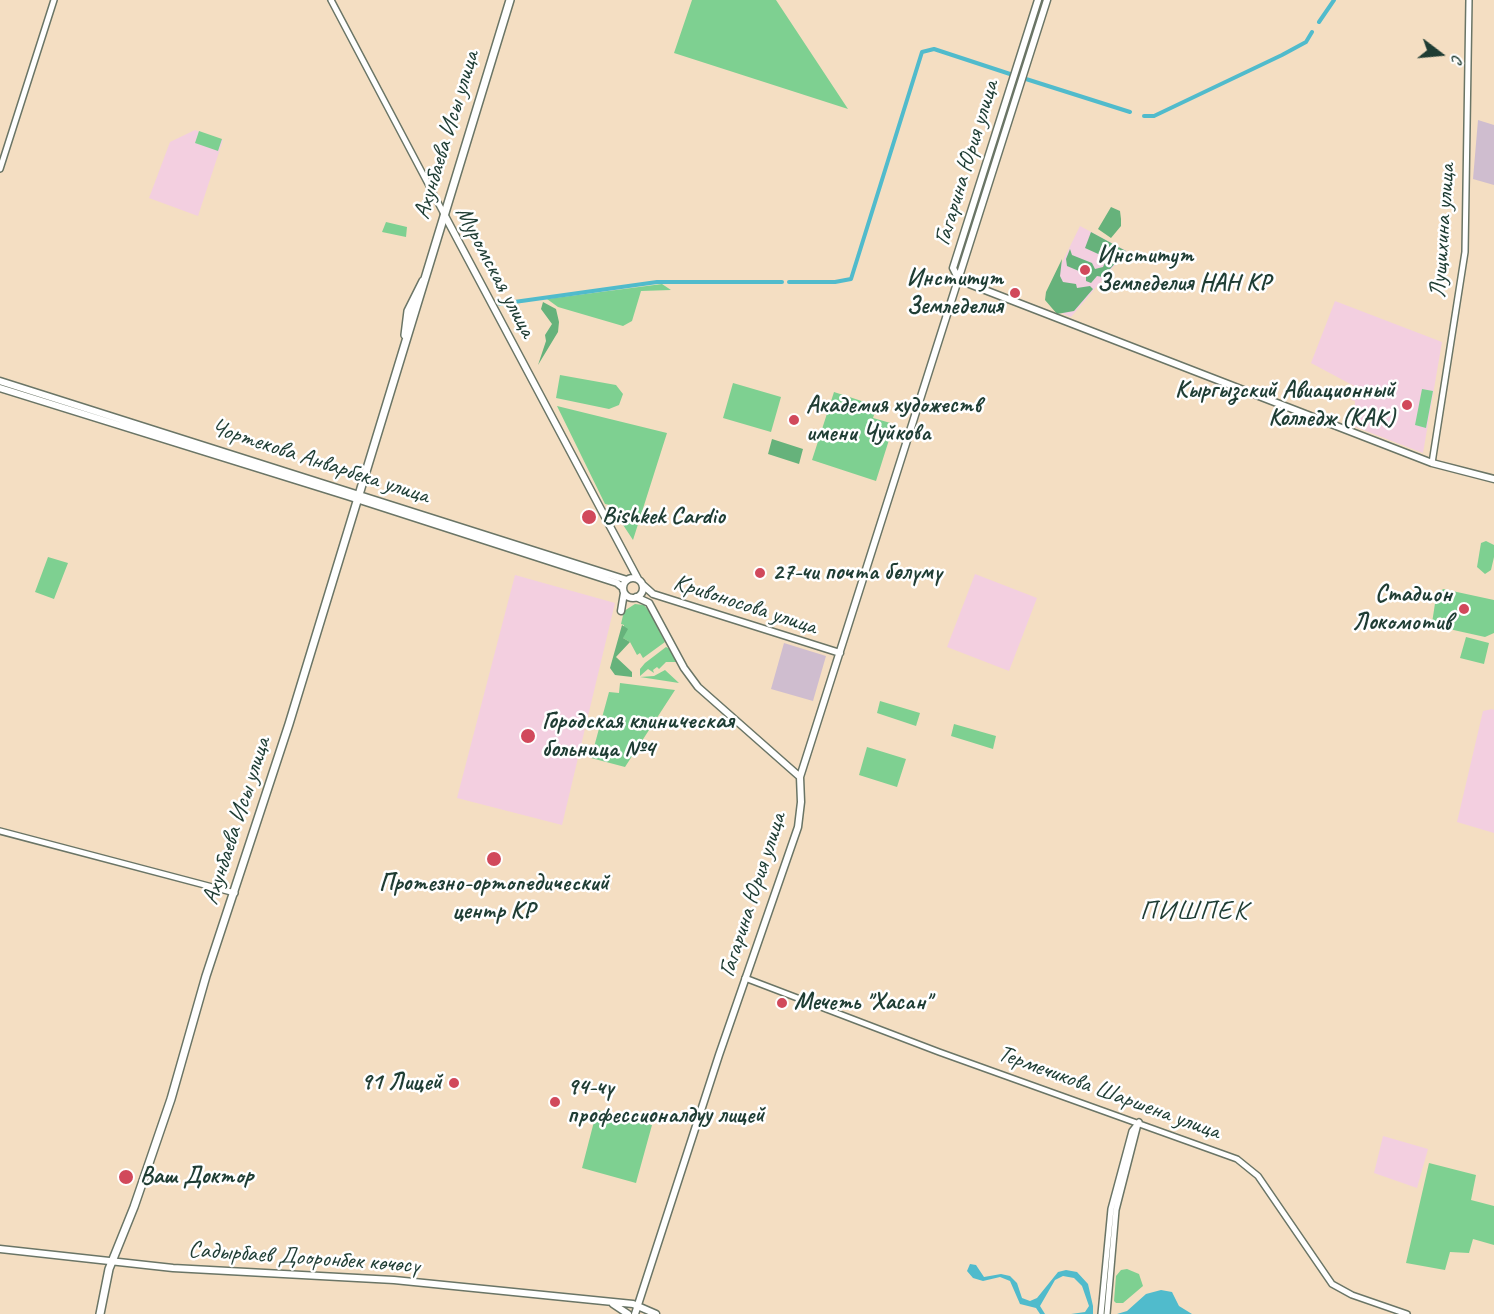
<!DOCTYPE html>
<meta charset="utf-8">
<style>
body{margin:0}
#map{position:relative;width:1494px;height:1314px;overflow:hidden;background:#f4dec2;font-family:Caveat,sans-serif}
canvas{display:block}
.north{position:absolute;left:1410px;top:24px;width:60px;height:60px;-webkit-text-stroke:4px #fff;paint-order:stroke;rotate:106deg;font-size:16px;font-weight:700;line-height:24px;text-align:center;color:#1f3d34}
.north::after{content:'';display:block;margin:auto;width:21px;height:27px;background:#1f3d34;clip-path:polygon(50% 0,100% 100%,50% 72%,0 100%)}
</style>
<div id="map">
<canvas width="1494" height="1314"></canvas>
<div class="north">С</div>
</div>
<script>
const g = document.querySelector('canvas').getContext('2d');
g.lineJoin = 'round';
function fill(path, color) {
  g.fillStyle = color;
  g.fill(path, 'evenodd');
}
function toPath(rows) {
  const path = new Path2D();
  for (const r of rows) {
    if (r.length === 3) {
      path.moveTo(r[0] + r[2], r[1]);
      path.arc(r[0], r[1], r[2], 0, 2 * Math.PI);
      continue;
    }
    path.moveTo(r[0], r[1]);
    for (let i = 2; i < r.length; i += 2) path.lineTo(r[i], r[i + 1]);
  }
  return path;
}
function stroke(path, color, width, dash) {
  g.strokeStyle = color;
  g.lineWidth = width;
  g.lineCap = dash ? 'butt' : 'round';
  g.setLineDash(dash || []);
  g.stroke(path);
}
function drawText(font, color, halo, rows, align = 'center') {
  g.font = font + ' Caveat,sans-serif';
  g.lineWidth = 5;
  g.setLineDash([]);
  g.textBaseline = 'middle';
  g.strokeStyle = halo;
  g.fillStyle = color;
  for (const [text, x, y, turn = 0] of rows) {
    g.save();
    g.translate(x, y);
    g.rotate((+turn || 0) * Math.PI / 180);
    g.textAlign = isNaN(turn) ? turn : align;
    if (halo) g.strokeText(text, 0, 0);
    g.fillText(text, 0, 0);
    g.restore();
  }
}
const built = toPath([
 [195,130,223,140,198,216,149,198,170,142],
 [1080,226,1127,251,1071,317,1057,311,1047,293],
 [1335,301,1442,342,1423,453,1353,426,1355,401,1351,400,1354,386,1311,363],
 [975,574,1037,598,1009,671,947,647],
 [515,575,615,603,562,825,457,798],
 [1492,709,1494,710,1494,833,1457,822,1483,711],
 [1383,1136,1428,1149,1417,1188,1374,1173]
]);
const industrial = toPath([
 [1478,120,1494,125,1494,185,1473,179],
 [784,643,826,656,813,701,771,689]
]);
const green = toPath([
 [692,0,776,0,848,109,674,53],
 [1041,0,1045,0,1014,94,1014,85],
 [1009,104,1010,108,972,228,970,227],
 [199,131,222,139,218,151,195,143],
 [386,222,407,227,406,237,382,232],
 [662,284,671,290,641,291,632,321,623,326,558,307,547,299],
 [560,375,616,385,623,394,619,405,609,409,556,398],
 [733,383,781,397,771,432,723,418],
 [1422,389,1433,391,1426,428,1415,425],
 [834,392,877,406,873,418,894,424,876,481,812,460],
 [557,406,667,433,633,540,610,505,605,504],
 [1486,541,1494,545,1494,557,1491,570,1485,574,1477,567,1481,543],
 [48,557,68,563,54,599,35,592],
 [1443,589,1494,600,1494,633,1485,637,1440,627,1432,623,1436,597],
 [635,604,644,605,649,611,665,642,643,658,640,653,637,655,630,642,623,638,624,625,621,624,624,611],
 [1466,637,1489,643,1484,664,1460,658],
 [666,647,670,649,677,662,666,662,659,669,657,667,653,670,654,673,648,669,640,676,640,669,645,663],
 [665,670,679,683,640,677,654,676],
 [620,683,675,690,625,767,591,758,609,692,619,693],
 [880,701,920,713,916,726,877,713],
 [954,724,996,736,993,749,951,736],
 [867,747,906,759,897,787,859,775],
 [597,1110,652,1125,636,1183,582,1168],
 [1429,1163,1476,1175,1471,1200,1494,1206,1494,1245,1473,1239,1469,1253,1450,1252,1445,1270,1406,1263],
 [1127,1269,1139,1274,1143,1286,1123,1303,1116,1303,1114,1301,1116,1276,1121,1270]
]);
const forest = toPath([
 [1111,207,1120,211,1121,219,1121,226,1111,238,1098,229],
 [1091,232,1126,251,1103,277,1097,276,1091,283,1086,281,1086,274,1067,266,1066,259,1070,249,1072,255,1092,263,1095,269,1103,267,1107,258,1085,248],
 [1062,259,1060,276,1063,282,1076,284,1077,288,1090,286,1093,289,1074,311,1057,314,1045,300,1046,292],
 [543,302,556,309,559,322,558,332,538,365,546,341,545,335,552,324,541,309],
 [772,439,803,449,799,464,768,454],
 [622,625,628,629,623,638,630,642,616,657,632,672,632,677,615,675,610,668]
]);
const water = toPath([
 [970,1264,976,1265,984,1277,1001,1274,1010,1276,1017,1283,1022,1298,1030,1301,1037,1298,1058,1272,1066,1270,1077,1272,1088,1284,1093,1306,1093,1314,1071,1314,1085,1312,1089,1306,1082,1286,1074,1278,1063,1276,1055,1280,1040,1306,1045,1314,1040,1314,1036,1308,1020,1304,1010,1281,1000,1277,983,1281,973,1278,967,1271],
 [1161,1290,1172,1292,1179,1306,1192,1314,1117,1314,1127,1311,1146,1294]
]);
const canal = toPath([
 [1319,22,1334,0],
 [1026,79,1130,112],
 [1144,116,1154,116,1282,55,1306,42,1312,32],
 [789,282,835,282,851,279,922,52,934,49,1010,74],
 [500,304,657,282,782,282]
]);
const tertiary = toPath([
 [331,0,444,214],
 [0,169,54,0],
 [1432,463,1465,252,1469,0],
 [0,831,235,893],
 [745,978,939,1052,1237,1159,1258,1176,1332,1284,1352,1295,1407,1314],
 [1101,1314,1111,1209,1132,1131,1139,1122],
 [1107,1314,1116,1210,1138,1124]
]);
const secondary = toPath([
 [444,214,638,579],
 [959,280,1432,463,1494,479],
 [959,280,953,268,1038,0],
 [0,381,627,580],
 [0,388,347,496,617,583,623,588],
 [633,588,10],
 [643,585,653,594,840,653],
 [636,597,649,603,684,668,698,687,800,777],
 [621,611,624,593],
 [0,1249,173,1268,394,1280,633,1304,656,1314],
 [613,1304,628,1314],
 [635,1314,719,1055,798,827,801,802,800,777,1047,0]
]);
const primary = toPath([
 [405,335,408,311,423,281],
 [100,1314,109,1269,134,1207,171,1099,206,976,289,724,510,0]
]);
const markers = [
 [1085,270,6,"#d1495b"],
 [1015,293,6,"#d1495b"],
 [1407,405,6,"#d1495b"],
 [794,420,6,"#d1495b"],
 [589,517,8,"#d1495b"],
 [760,573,6,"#d1495b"],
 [1464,609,6,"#d1495b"],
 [528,736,8,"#d1495b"],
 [494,859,8,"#d1495b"],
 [782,1003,6,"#d1495b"],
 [454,1083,6,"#d1495b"],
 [555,1102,6,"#d1495b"],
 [126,1177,8,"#d1495b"]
];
const streetNames = [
 ["Ахунбаева Исы улица",447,135,-73],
 ["Гагарина Юрия улица",967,163,-73],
 ["Лущихина улица",1443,231,-86],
 ["Муромская улица",495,272,62],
 ["Чортекова Анварбека улица",320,462,18],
 ["Кривоносова улица",745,605,18],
 ["Ахунбаева Исы улица",237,821,-72],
 ["Гагарина Юрия улица",753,895,-72],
 ["Термечикова Шаршена улица",1109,1093,20],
 ["Садырбаев Дооронбек көчөсү",304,1258,4]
];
const poiNames = [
 ["Институт",1097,256],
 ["Земледелия НАН КР",1097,284],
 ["Институт",1003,279,"right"],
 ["Земледелия",1003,307,"right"],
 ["Кыргызский Авиационный",1395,391,"right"],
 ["Колледж (КАК)",1395,419,"right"],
 ["Академия художеств",806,406],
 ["имени Чуйкова",806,434],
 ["Bishkek Cardio",602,517],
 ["27-чи почта бөлүмү",772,573],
 ["Стадион",1452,595,"right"],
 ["Локомотив",1452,623,"right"],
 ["Городская клиническая",542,722],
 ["больница №4",542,750],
 ["Протезно-ортопедический",494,884,"center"],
 ["центр КР",494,912,"center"],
 ["Мечеть \"Хасан\"",794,1003],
 ["91 Лицей",442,1083,"right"],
 ["94-чү",567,1088],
 ["профессионалдуу лицей",567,1116],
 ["Ваш Доктор",140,1177]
];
const quarterNames = [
 ["ПИШПЕК",1194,912]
];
fill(built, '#f3cfe0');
fill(industrial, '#cfbdcf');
fill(green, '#7ed091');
fill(forest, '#66b27b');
fill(water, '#50bbcc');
stroke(canal, '#50bbcc', 4);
stroke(tertiary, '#6a7566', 8);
stroke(secondary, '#6a7566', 9);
stroke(primary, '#6a7566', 10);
stroke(tertiary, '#fff', 5);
stroke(secondary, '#fff', 6);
stroke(primary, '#fff', 7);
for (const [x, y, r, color] of markers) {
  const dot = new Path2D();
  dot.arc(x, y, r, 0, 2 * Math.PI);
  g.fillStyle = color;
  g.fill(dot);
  stroke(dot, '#fff', 2);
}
drawText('24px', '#1f3d34', '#fff', streetNames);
drawText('bold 24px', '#1f3d34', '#fff', poiNames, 'left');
g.letterSpacing = '1.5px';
drawText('27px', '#1f3d34', '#fff', quarterNames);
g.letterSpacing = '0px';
</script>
